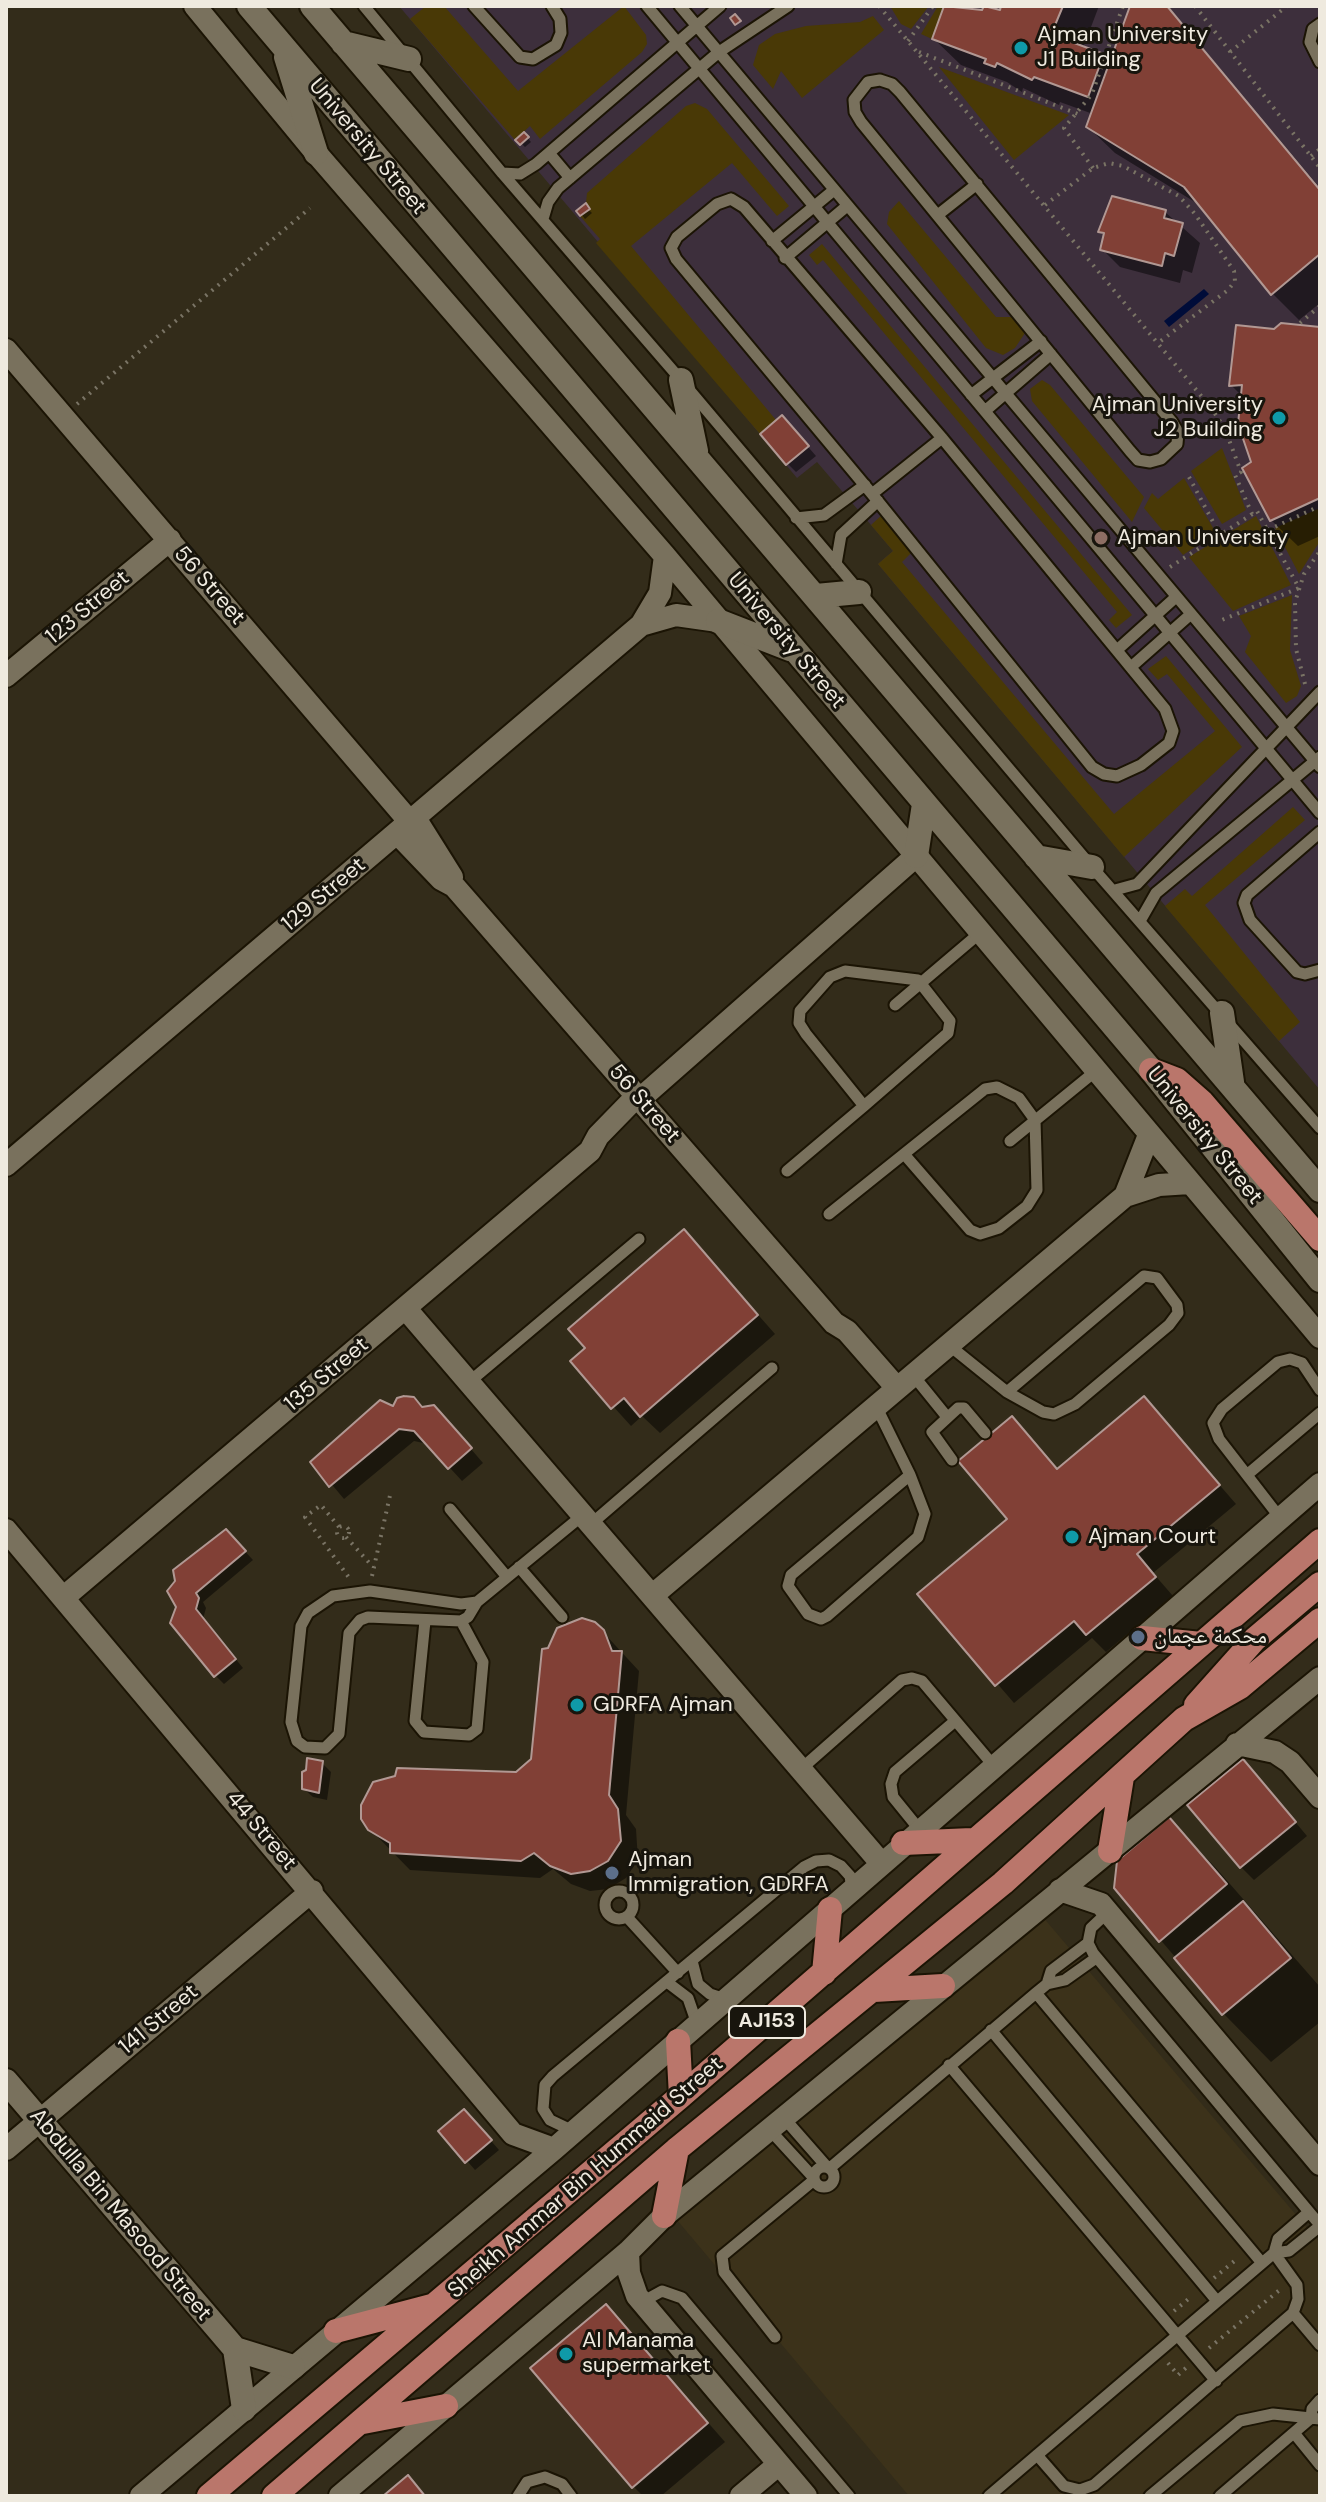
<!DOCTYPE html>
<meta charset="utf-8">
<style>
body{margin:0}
#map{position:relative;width:1326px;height:2502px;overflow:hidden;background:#332c1a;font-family:"DM Sans",sans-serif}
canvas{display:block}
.frame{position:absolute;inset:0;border:8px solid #efeadf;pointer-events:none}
</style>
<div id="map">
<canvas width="1326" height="2502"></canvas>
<div class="frame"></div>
</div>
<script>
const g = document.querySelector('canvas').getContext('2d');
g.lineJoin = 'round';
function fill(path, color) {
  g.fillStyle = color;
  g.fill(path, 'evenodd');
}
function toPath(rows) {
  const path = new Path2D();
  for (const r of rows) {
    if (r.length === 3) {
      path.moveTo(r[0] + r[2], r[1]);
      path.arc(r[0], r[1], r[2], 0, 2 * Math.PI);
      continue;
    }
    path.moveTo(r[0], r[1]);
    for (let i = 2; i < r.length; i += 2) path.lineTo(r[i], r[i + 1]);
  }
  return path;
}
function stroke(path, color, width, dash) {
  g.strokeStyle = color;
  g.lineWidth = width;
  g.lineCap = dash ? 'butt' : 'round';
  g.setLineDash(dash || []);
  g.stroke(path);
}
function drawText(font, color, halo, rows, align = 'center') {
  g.font = font + ' "DM Sans","Noto Naskh Arabic",sans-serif';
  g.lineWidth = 6;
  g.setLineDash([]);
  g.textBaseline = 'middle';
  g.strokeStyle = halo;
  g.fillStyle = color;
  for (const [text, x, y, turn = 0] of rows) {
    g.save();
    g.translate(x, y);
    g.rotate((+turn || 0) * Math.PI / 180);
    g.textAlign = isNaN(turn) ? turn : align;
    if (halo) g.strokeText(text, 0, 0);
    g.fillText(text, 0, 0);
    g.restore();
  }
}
const built = toPath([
 [1042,1916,1320,2243,1320,2496,909,2496,677,2220]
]);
const education = toPath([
 [399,6,1320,6,1320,1090,878,564,893,551,871,525,817,462,797,478]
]);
const green = toPath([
 [426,6,444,6,518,91,624,6,646,35,647,44,642,52,540,139,530,126,515,140,410,19],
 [890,6,929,6,911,29,901,24],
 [938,6,944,6,932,39,921,34],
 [873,16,884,30,802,98,781,71,773,89,753,65,759,45,775,34,806,26,860,22],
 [939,67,1069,115,1014,160],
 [695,103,707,109,789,206,777,216,732,163,631,246,776,420,760,434,596,243,600,239,580,216,590,209,586,203,587,193,686,106],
 [899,201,996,317,1013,317,1025,333,1015,348,1003,355,986,348,887,224,889,212],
 [822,244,1132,615,1116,628,1109,620,1117,612,823,260,817,265,809,255],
 [1042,380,1050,385,1144,497,1132,522,1032,401,1030,389],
 [1222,448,1246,510,1222,524,1191,471],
 [1184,478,1216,533,1183,555,1144,508,1152,493,1158,499],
 [1320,508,1320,541,1299,574,1275,528],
 [883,514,913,551,902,562,1114,814,1215,731,1167,674,1158,680,1148,669,1166,656,1242,747,1124,857,878,564,893,551,871,525],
 [1256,516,1291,585,1233,611,1189,557],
 [1292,595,1290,650,1301,686,1297,696,1286,703,1245,652,1251,636,1239,616],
 [1293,807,1305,820,1205,905,1300,1022,1279,1041,1165,906,1185,889,1192,896]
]);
const water = toPath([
 [1204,289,1209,294,1169,327,1164,321]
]);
const shadow = toPath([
 [946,6,966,6,983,12,1001,12,1003,6,1099,6,1083,48,1103,56,1111,64,1132,6,1168,6,1320,188,1320,303,1299,320,1273,294,1203,207,1115,153,1088,127,1093,114,1060,102,1059,105,1023,88,1022,92,1007,82,961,65,934,39],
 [524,134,531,142,525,147,518,140],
 [585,206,592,213,585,219,579,211],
 [1165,212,1200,243,1192,273,1183,270,1180,283,1120,267,1102,249,1105,236,1100,231],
 [1320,329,1320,536,1298,546,1271,520,1253,462,1243,397,1231,385,1275,331],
 [790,426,816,456,796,472,788,464],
 [701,1250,775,1334,660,1433,642,1416,631,1426,573,1362],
 [1144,1398,1236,1504,1153,1573,1173,1596,1106,1652,1092,1638,1014,1703,920,1594,1010,1519,1012,1419,1058,1470],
 [423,1409,447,1421,483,1463,462,1481,428,1444,414,1441,344,1499,313,1462],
 [226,1531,253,1560,203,1602,206,1608,203,1619,243,1668,224,1684,215,1675,178,1607,177,1582],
 [582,1620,603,1632,639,1671,626,1815,636,1829,638,1860,626,1878,608,1889,590,1891,571,1884,553,1869,540,1878,410,1870,370,1829,517,1774,533,1760,549,1649,558,1629],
 [322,1763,331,1772,327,1800,313,1797,304,1789],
 [1256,1775,1307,1836,1254,1880,1241,1867],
 [1169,1820,1216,1868,1320,1987,1320,2022,1271,2062,1224,2014,1116,1888],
 [473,2120,499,2150,475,2170,441,2131],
 [606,2306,725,2442,661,2496,643,2496,633,2486]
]);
const building = toPath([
 [944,6,982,10,984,6,1000,10,1001,6,1063,6,1053,30,1071,36,1069,41,1104,54,1088,97,1034,77,1032,80,997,63,995,67,984,63,986,59,932,39,944,6],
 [1130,6,1167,6,1320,190,1320,254,1271,295,1184,187,1086,127,1130,6],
 [735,14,741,21,735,25,730,18,735,14],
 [524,132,529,137,520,145,515,140,524,132],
 [1112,196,1166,210,1164,218,1183,223,1174,256,1165,253,1162,266,1100,250,1104,233,1098,232,1112,196],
 [586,203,590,209,580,216,576,211,586,203],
 [1281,323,1320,327,1320,498,1270,521,1242,468,1251,462,1238,424,1242,385,1229,386,1236,325,1274,329,1281,323],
 [782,415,809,446,786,465,760,434,782,415],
 [684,1229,758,1315,640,1417,624,1398,611,1409,570,1361,585,1348,568,1329,684,1229],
 [404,1396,414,1397,422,1407,434,1405,472,1448,448,1469,414,1431,399,1429,329,1487,310,1462,380,1400,393,1406,397,1398,404,1396],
 [1144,1396,1220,1485,1137,1554,1156,1577,1086,1635,1074,1621,995,1686,917,1594,1007,1519,958,1461,1012,1416,1057,1469,1144,1396],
 [226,1529,246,1551,196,1593,199,1598,196,1609,236,1659,214,1677,170,1623,176,1607,167,1591,175,1581,173,1570,226,1529],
 [582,1618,595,1622,604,1630,612,1651,622,1651,609,1795,618,1809,621,1841,608,1861,590,1871,571,1874,550,1866,534,1853,521,1861,390,1853,390,1843,368,1830,361,1819,361,1805,373,1782,395,1776,397,1768,516,1772,531,1759,542,1649,548,1648,557,1628,582,1618],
 [307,1758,323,1761,319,1793,302,1789,302,1772,306,1770,307,1758],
 [1243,1759,1296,1822,1240,1868,1187,1805,1243,1759],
 [1169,1817,1227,1884,1159,1942,1114,1888,1117,1861,1169,1817],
 [1243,1901,1291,1958,1222,2015,1174,1958,1243,1901],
 [464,2109,492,2140,465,2163,438,2131,464,2109],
 [606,2304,708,2423,632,2488,530,2368,606,2304],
 [408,2475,425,2496,383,2496,408,2475]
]);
const path = toPath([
 [879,6,1212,409,1225,429,1241,472,1235,475,1252,514],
 [1195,6,1320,168],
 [908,41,933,6],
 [919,52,1078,114],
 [1230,52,1287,6],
 [1311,156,1320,149],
 [1093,168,1064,128,1092,94,1123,6],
 [1045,205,1093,168,1109,163,1123,166,1179,196,1195,214,1234,271,1235,281,1228,290,1158,343],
 [1300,323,1320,306],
 [77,404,310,208],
 [1189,477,1219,533],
 [1268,530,1320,506],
 [1170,567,1257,511,1299,588,1217,622],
 [1305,684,1296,649,1295,602,1304,574,1320,551],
 [343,1532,6],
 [339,1527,321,1505,305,1517,350,1579],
 [346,1537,373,1567],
 [372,1576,391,1491],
 [1214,2278,1238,2258],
 [1174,2311,1192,2296],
 [1209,2348,1282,2288],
 [1168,2363,1178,2375,1187,2367]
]);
const lane = toPath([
 [364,6,502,173,681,380,1092,867,1320,1128],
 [474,6,520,57,533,59,556,45,561,33,560,19,552,6],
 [647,6,1320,813],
 [680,6,1320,767],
 [1320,24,1313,29,1310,42,1320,62],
 [880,80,892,84,900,92,1172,422,1178,432,1177,444,1161,459,1150,462,1138,460,1130,451,861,122,855,112,854,100,868,82,880,80],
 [549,153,570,178],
 [502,173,520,174,536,164,720,6],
 [731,199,744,207,942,438,1165,709,1173,731,1169,743,1141,765,1117,776,1104,774,1092,767,872,494,676,259,671,248,677,237,717,204,731,199],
 [939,214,977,184],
 [543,219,548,202,558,188,719,52,788,6],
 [772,241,834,190],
 [785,258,847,206],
 [971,395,1041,341],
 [985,411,1051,354],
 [872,494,942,438],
 [796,518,824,515,865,485],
 [836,564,841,535,878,501],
 [1117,650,1176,597],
 [1131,667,1191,614],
 [1320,832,1247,895,1244,903,1250,920,1297,972,1305,974,1320,970],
 [1115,890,1137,884,1320,692],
 [1140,921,1156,893,1320,757],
 [895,1005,981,932],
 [1010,1141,1097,1070],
 [787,1171,864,1106,948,1033,950,1021,918,980,845,971,830,977,800,1011,799,1023,806,1034,864,1106],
 [829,1214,985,1089,997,1087,1019,1098,1035,1120,1037,1190,1027,1206,999,1228,980,1234,970,1230,904,1154],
 [950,1346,1007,1392,1043,1412,1054,1414,1075,1404,1169,1325,1178,1313,1177,1305,1157,1278,1144,1276,1007,1392],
 [913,1375,947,1417],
 [468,1383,639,1239],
 [876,1406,910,1475,791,1575,788,1586,808,1614,821,1619,827,1616,918,1537,925,1514,910,1475],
 [952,1460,932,1432,958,1408,964,1408,985,1433],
 [1248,1474,1320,1413],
 [450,1509,507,1577],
 [1281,1519,1219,1439,1213,1423,1222,1409,1278,1362,1290,1359,1302,1363,1320,1390],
 [591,1524,772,1368],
 [519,1567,562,1617],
 [370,1591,461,1604,477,1602,468,1617,461,1621,368,1617,360,1620,349,1633,339,1734,325,1748,305,1747,297,1741,291,1722,301,1626,308,1613,333,1596,370,1591],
 [477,1602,583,1515],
 [425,1621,415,1721,424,1732,469,1735,477,1729,483,1662,461,1621],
 [801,1769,902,1680,912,1678,922,1681,993,1765],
 [919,1829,893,1797,891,1784,895,1772,955,1721],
 [619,1905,14],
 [1108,1912,1091,1928,1088,1943,1093,1953,1320,2225],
 [627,1917,678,1973],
 [692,1961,698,1984,710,1994,725,1999],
 [667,1982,688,1998,697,2024],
 [1047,1984,1051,1971,1088,1943],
 [1036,1993,1262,2263],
 [991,2030,1217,2301],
 [949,2065,1216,2381],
 [784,2118,827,2167],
 [769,2129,813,2177],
 [573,2131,550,2120,543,2109,545,2085,553,2076,804,1867,816,1861,829,1860,841,1866,850,1876,852,1889],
 [824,2177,10],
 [830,2168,1036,1993,1047,1984,1065,1980,1096,1958],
 [1274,2253,1289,2251,1320,2226],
 [642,2302,662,2291,682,2298,849,2496],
 [1293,2313,1320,2345],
 [775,2337,724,2272,722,2256,814,2180],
 [1294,2433,1320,2465],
 [1037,2455,1064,2486,1080,2490,1094,2485,1293,2313,1298,2299,1297,2285,1274,2253],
 [518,2496,527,2482,545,2477,562,2484,571,2496],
 [989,2496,1274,2253,1278,2239,1309,2212],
 [1150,2496,1240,2421,1273,2414,1320,2419],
 [1220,2496,1311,2418,1312,2409,1320,2400]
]);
const street = toPath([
 [195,6,316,153,665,556,1320,1337],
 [6,350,410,822],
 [641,625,676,615,718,621],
 [6,676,170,540],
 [415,818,452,877],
 [397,833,441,879,454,886,834,1323,847,1331,897,1388],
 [640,1099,916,856],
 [6,1165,641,625,660,593,665,556],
 [1125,1196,1149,1135],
 [406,1309,881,1863],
 [6,1530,513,2134,554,2149],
 [653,1595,1125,1196,1159,1185,1190,1183],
 [63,1598,590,1151,598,1136,637,1096],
 [1237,1744,1275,1752,1290,1762,1320,1797],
 [1060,1890,1101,1904,1320,2164],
 [6,2149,312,1891],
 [628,2252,629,2273,637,2296,806,2496],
 [141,2496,554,2149,1320,1484],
 [340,2496,628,2252,664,2216,1320,1678],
 [741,2496,779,2464]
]);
const secondary = toPath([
 [249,6,1151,1070,1320,1280],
 [312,6,1320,1190],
 [343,43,409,59],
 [286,57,316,153],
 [681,380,696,451],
 [816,596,859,592],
 [718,621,790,649],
 [916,856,924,804],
 [1036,857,1092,867],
 [1222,1013,1232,1082],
 [6,2081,235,2349,293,2367],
 [235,2349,244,2409]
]);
const primary = toPath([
 [1151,1070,1177,1080,1202,1102,1320,1239],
 [1142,1638,1201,1644],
 [1196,1705,1255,1639,1320,1584],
 [903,1843,972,1840],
 [1110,1851,1122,1777],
 [824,1973,830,1909],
 [874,1990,943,1986],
 [678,2041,681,2096],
 [664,2216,677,2149],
 [336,2331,431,2306],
 [363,2422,446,2406],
 [209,2496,681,2096,1320,1541],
 [274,2496,677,2149,1003,1883,1184,1719,1240,1687,1320,1620]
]);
const markers = [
 [1021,48,8,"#0f9aa8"],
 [1279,418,8,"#0f9aa8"],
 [1101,538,8,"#8d6e63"],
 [1072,1537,8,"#0f9aa8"],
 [1138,1637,8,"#5c6f8a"],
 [577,1705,8,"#0f9aa8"],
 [612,1873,8,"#5c6f8a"],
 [566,2354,8,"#0f9aa8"]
];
const shields = [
 [767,2022,76]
];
const shieldNames = [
 ["AJ153",767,2022]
];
const poiNames = [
 ["Ajman University",1037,35],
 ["J1 Building",1037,60],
 ["Ajman University",1263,405,"right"],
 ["J2 Building",1263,430,"right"],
 ["Ajman University",1117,538],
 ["Ajman Court",1088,1537],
 ["محكمة عجمان",1154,1637],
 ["GDRFA Ajman",593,1705],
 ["Ajman",628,1860],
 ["Immigration, GDRFA",628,1885],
 ["Al Manama",582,2341],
 ["supermarket",582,2366]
];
const streetNames = [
 ["University Street",367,147,50],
 ["56 Street",209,586,49],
 ["123 Street",88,608,-40],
 ["University Street",786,641,50],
 ["129 Street",324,895,-40],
 ["56 Street",644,1104,49],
 ["University Street",1204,1136,51],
 ["135 Street",327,1375,-40],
 ["44 Street",261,1831,50],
 ["141 Street",159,2020,-40],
 ["Sheikh Ammar Bin Hummaid Street",586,2178,-41],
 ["Abdulla Bin Masood Street",120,2215,50]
];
fill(built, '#3c321a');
fill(education, '#3d2f3c');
fill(green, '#493906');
fill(water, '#000c39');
fill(shadow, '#0007');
fill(building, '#814036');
stroke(building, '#b19893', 2);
stroke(lane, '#1b1404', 15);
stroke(street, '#1b1404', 26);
stroke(secondary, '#1b1404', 28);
stroke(primary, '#1b1404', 28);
stroke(path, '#7a7465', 4, [2, 6]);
stroke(lane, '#79715d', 11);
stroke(street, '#79715d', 22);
stroke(secondary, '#79715d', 24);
stroke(primary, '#ba766b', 24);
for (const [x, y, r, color] of markers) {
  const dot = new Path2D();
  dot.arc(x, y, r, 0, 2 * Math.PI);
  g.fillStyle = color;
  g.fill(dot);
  stroke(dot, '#18150d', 3);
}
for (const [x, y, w] of shields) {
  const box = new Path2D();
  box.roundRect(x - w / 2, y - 16, w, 32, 6);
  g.fillStyle = '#18150d';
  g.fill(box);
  stroke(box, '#efeadf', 2);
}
drawText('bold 20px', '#efeadf', null, shieldNames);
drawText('22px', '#efeadf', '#18150d', poiNames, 'left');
drawText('22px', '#efeadf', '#18150d', streetNames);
</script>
